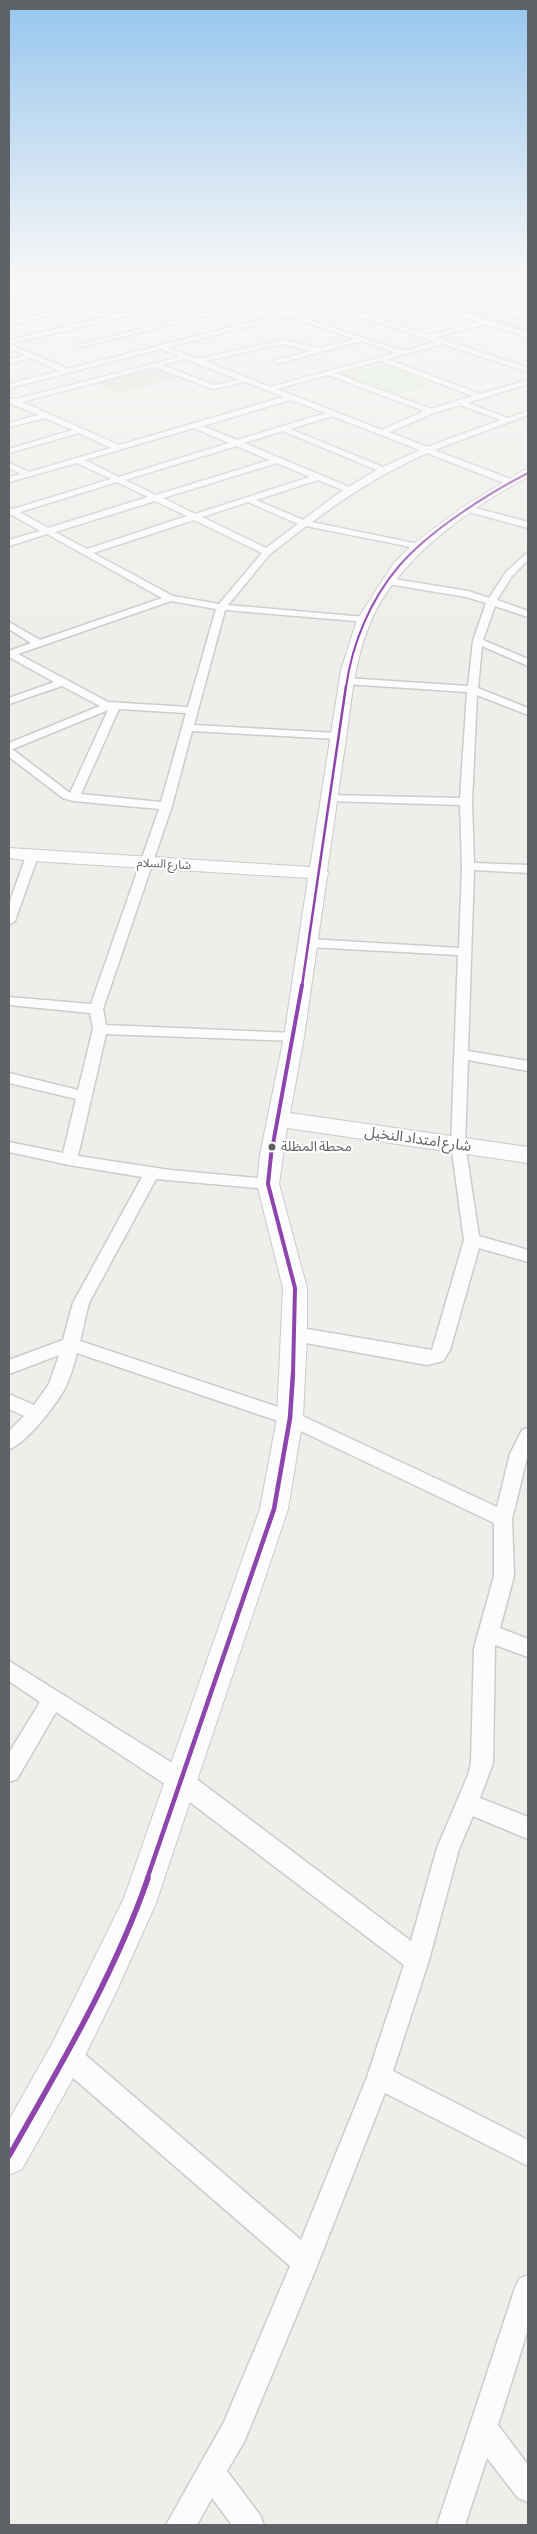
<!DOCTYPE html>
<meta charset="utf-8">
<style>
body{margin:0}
#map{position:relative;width:537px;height:2534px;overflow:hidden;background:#efeeea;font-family:"Asap Condensed",sans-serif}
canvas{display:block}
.frame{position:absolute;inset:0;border:10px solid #5f6368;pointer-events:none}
</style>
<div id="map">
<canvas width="537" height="2534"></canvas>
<div class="frame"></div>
</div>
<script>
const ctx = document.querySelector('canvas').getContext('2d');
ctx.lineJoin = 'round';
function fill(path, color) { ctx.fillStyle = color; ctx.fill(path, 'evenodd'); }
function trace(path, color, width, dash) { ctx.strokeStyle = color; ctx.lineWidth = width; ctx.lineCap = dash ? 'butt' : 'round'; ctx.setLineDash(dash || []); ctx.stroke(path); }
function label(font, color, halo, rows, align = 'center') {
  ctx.font = font + ' "Asap Condensed","Noto Sans Arabic",sans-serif'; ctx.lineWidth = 4; ctx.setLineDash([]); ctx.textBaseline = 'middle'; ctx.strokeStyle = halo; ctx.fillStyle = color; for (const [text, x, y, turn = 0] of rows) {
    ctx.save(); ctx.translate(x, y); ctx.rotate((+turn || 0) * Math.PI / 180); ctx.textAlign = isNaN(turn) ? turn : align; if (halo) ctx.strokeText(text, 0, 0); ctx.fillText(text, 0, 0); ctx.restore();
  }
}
fill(new Path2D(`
 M 153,368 L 177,378 L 120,393 L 97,383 Z`), '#e2e0da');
fill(new Path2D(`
 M 381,364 L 435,384 L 395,395 L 341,374 Z`), '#d8ebd6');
const street = new Path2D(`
 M 44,279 C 56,278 67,287 78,286 C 93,284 106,278 121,279 L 9,305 L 9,301 L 69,288 Z
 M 182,279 L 195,280 L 222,289 L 254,282 L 249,279 L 257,279 L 329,302 L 378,290 L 346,279 L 354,279 L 385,288 L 401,284 L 403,287 L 392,290 L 528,333 L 528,337 L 486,324 L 436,337 L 528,368 L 528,372 L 442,344 L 387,359 L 480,394 L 528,380 L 528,384 L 467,403 L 508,418 L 528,411 L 528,415 L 434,450 L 513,480 L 513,484 L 507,484 L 427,453 C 383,473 351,493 312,522 L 418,544 L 422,547 L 421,549 L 306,526 L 270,554 L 228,605 L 364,617 L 369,620 L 367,622 L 225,610 L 194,725 L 337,733 L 342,736 L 337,739 L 192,731 L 172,806 L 103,1009 L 106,1025 L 294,1033 L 301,1037 L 294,1041 L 106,1034 L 78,1156 L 170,1170 L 268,1179 L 273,1180 L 276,1184 L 273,1188 L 268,1189 L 156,1179 L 89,1303 L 80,1341 L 296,1413 L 497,1507 L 510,1454 L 522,1430 L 528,1428 L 528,1454 L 512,1519 L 514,1576 L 500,1628 L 528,1639 L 528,1657 L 495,1645 L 493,1763 L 480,1798 L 528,1817 L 528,1839 L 473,1816 L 459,1849 L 429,1960 L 393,2071 L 528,2140 L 528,2166 L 385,2093 L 315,2271 L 244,2442 L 227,2471 L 260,2515 L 264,2525 L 232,2525 L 212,2498 L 197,2525 L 166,2525 L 224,2422 L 290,2266 L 57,2064 L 54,2055 L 57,2046 L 66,2043 L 75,2046 L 301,2240 L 367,2077 L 404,1965 L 174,1790 L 56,1712 L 17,1779 L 9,1782 L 9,1753 L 40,1702 L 9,1681 L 9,1661 L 190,1774 L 411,1941 L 437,1848 L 468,1775 L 471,1763 L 474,1648 L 494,1576 L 494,1523 L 284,1423 L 77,1353 C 74,1365 70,1379 64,1390 C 55,1406 26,1444 9,1449 L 9,1431 L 24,1416 L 9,1409 L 9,1394 L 34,1405 L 49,1384 L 59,1355 L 9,1374 L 9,1360 L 63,1340 L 73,1303 L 142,1177 L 69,1165 L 9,1152 L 9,1142 L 63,1153 L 76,1099 L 9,1083 L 9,1073 L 78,1090 L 93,1029 L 90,1013 L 9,1005 L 9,997 L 91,1004 L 159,809 L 73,801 L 63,798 L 9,757 L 9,743 L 100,706 L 62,686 L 9,704 L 9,698 L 54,682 L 9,657 L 9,651 L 31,643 L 9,629 L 9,622 L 40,640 L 162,598 L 47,534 L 9,546 L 9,540 L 40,531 L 12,515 L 9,515 L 9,508 L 13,509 L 111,479 L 77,463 L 9,482 L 9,477 L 21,474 L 9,468 L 9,463 L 29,472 L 111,448 L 79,433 L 9,453 L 9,449 L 73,430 L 45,418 L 9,427 L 9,423 L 39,415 L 11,404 L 9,398 L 16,399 L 180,357 L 161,349 L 9,388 L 9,384 L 60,371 L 31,358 L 9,364 L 9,360 L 25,355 L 9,348 L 9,340 L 215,291 L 191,283 L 9,325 L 9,321 L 185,281 ZM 261,284 L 322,304 L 290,312 L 228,292 ZM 384,292 L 479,322 L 429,335 L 336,305 ZM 221,293 L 246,302 L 77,345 L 80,347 L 253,304 L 283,314 L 68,369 L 9,344 ZM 329,306 L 435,342 L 403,351 L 296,315 ZM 289,316 L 355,339 L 319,348 L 282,340 L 198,359 L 168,347 ZM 362,341 L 395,353 L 270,387 L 205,361 L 282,344 L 311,351 L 274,361 L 276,364 ZM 186,359 L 239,380 L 214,385 L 162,365 ZM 380,361 L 473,396 L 431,409 L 335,373 ZM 154,367 L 213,389 L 246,382 L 284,397 L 119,445 L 22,402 ZM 328,375 L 424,411 L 382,430 L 277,389 ZM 291,400 L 326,413 L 237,440 L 202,426 ZM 460,405 L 501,420 L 427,447 L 389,432 L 434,413 ZM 332,416 L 420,450 L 383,467 L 290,429 ZM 194,428 L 229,443 L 119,477 L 85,460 ZM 283,431 L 377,470 L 349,487 L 244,443 ZM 236,446 L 270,460 L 156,495 L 125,480 ZM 277,463 L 310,477 L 195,514 L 163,498 ZM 318,480 L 343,490 L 303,520 L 256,500 ZM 117,482 L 148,497 L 48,528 L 20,512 ZM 155,501 L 187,516 L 87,549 L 55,532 ZM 248,502 L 298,524 L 266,548 L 202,517 ZM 194,520 L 262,553 L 219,604 L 173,596 L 93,553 ZM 171,601 L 216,609 L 188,707 L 108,702 L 18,654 ZM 119,709 L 186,713 L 161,802 L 81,794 ZM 108,710 L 70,793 L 12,749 L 13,749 Z
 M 418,279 L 428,279 L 407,285 L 404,283 Z
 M 498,279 L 507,279 L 528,285 L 528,289 Z
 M 528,315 L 528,319 L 522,321 L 519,319 Z
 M 468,506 L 528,522 L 528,528 L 465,511 L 464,509 Z
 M 528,552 L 528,560 L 512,576 L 497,600 L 528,611 L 528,617 L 495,606 L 483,640 L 528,659 L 528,666 L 482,646 L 478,688 L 528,708 L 528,715 L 477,695 L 472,802 L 474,863 L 528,865 L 528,873 L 474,870 L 468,1051 L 528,1061 L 528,1071 L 468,1060 L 465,1144 L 479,1236 L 528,1250 L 528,1262 L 479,1248 L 450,1350 L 443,1361 L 427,1365 L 295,1341 L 289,1339 L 287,1334 L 289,1329 L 295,1327 L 432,1350 L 464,1240 L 451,1144 L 458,955 L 309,947 L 303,943 L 309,939 L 459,948 L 462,866 L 460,805 L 329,801 L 323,798 L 329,795 L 460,798 L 467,692 L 346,684 L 341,681 L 346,678 L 468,686 L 473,641 L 486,603 L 466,597 L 388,584 L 383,581 L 388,578 L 468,591 L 489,598 L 506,572 Z
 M 32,852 L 38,856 L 15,921 L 9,925 L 9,904 L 26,856 Z
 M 528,2275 L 528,2329 L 498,2425 L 528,2465 L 528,2502 L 518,2498 L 487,2458 L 465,2525 L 437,2525 L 515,2288 L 519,2279 Z`);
const secondary = new Path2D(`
 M 524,470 L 528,470 L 528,477 C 470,507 397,560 371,621 C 356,655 352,694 347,732 C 340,778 334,824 327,871 L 329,873 L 327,876 L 304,1037 L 290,1113 L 528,1147 L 528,1163 L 287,1128 L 279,1184 L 307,1288 L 307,1334 L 303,1418 L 288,1509 L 156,1903 L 118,1988 L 79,2068 L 22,2169 L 9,2175 L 9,2120 L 53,2042 L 124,1898 L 260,1509 L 277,1418 L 283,1288 L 257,1184 L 260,1155 L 284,1037 L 308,878 L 32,861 L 9,858 L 9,848 L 310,867 L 341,670 L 357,620 L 393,564 L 413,544 L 464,506 Z`);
const primary = new Path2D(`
 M 373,279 L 387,279 L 528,323 L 528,329 Z`);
trace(street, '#cbcccc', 3);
trace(secondary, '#cacacb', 2);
trace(primary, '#d7ceb8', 3);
fill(street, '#fdfcfc');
fill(secondary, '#fdfcfc');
fill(primary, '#f4f2e9');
trace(new Path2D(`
 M 346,687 C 352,644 370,600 399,566 C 429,531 487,494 528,473`), '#8e44ad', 2);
trace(new Path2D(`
 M 302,986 L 346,686`), '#8e44ad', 2.5);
trace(new Path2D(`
 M 293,1374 L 295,1288 L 268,1184 L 271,1155 L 302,985`), '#8e44ad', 4);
trace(new Path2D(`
 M 147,1879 L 274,1509 L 290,1418 L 293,1373`), '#8e44ad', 4.5);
trace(new Path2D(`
 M 9,2156 C 60,2066 114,1976 148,1878`), '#8e44ad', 5.5);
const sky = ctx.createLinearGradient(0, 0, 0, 634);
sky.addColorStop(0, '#97c6ef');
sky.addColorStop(0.44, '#f8f7f6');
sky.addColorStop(1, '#f8f7f600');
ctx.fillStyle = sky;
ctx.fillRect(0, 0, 537, 634);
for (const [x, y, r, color] of [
 [272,1147,4.5,"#5f6368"]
]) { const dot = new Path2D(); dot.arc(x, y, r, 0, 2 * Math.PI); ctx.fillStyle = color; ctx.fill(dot); trace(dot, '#fff', 2); }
label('12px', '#5f6368', '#fff', [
 ["شارع السلام",164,864,3]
]);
label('14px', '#5f6368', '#fff', [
 ["محطة المظلة",281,1147]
], 'left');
label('15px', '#5f6368', '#fff', [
 ["شارع امتداد النخيل",418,1139,8]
]);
</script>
